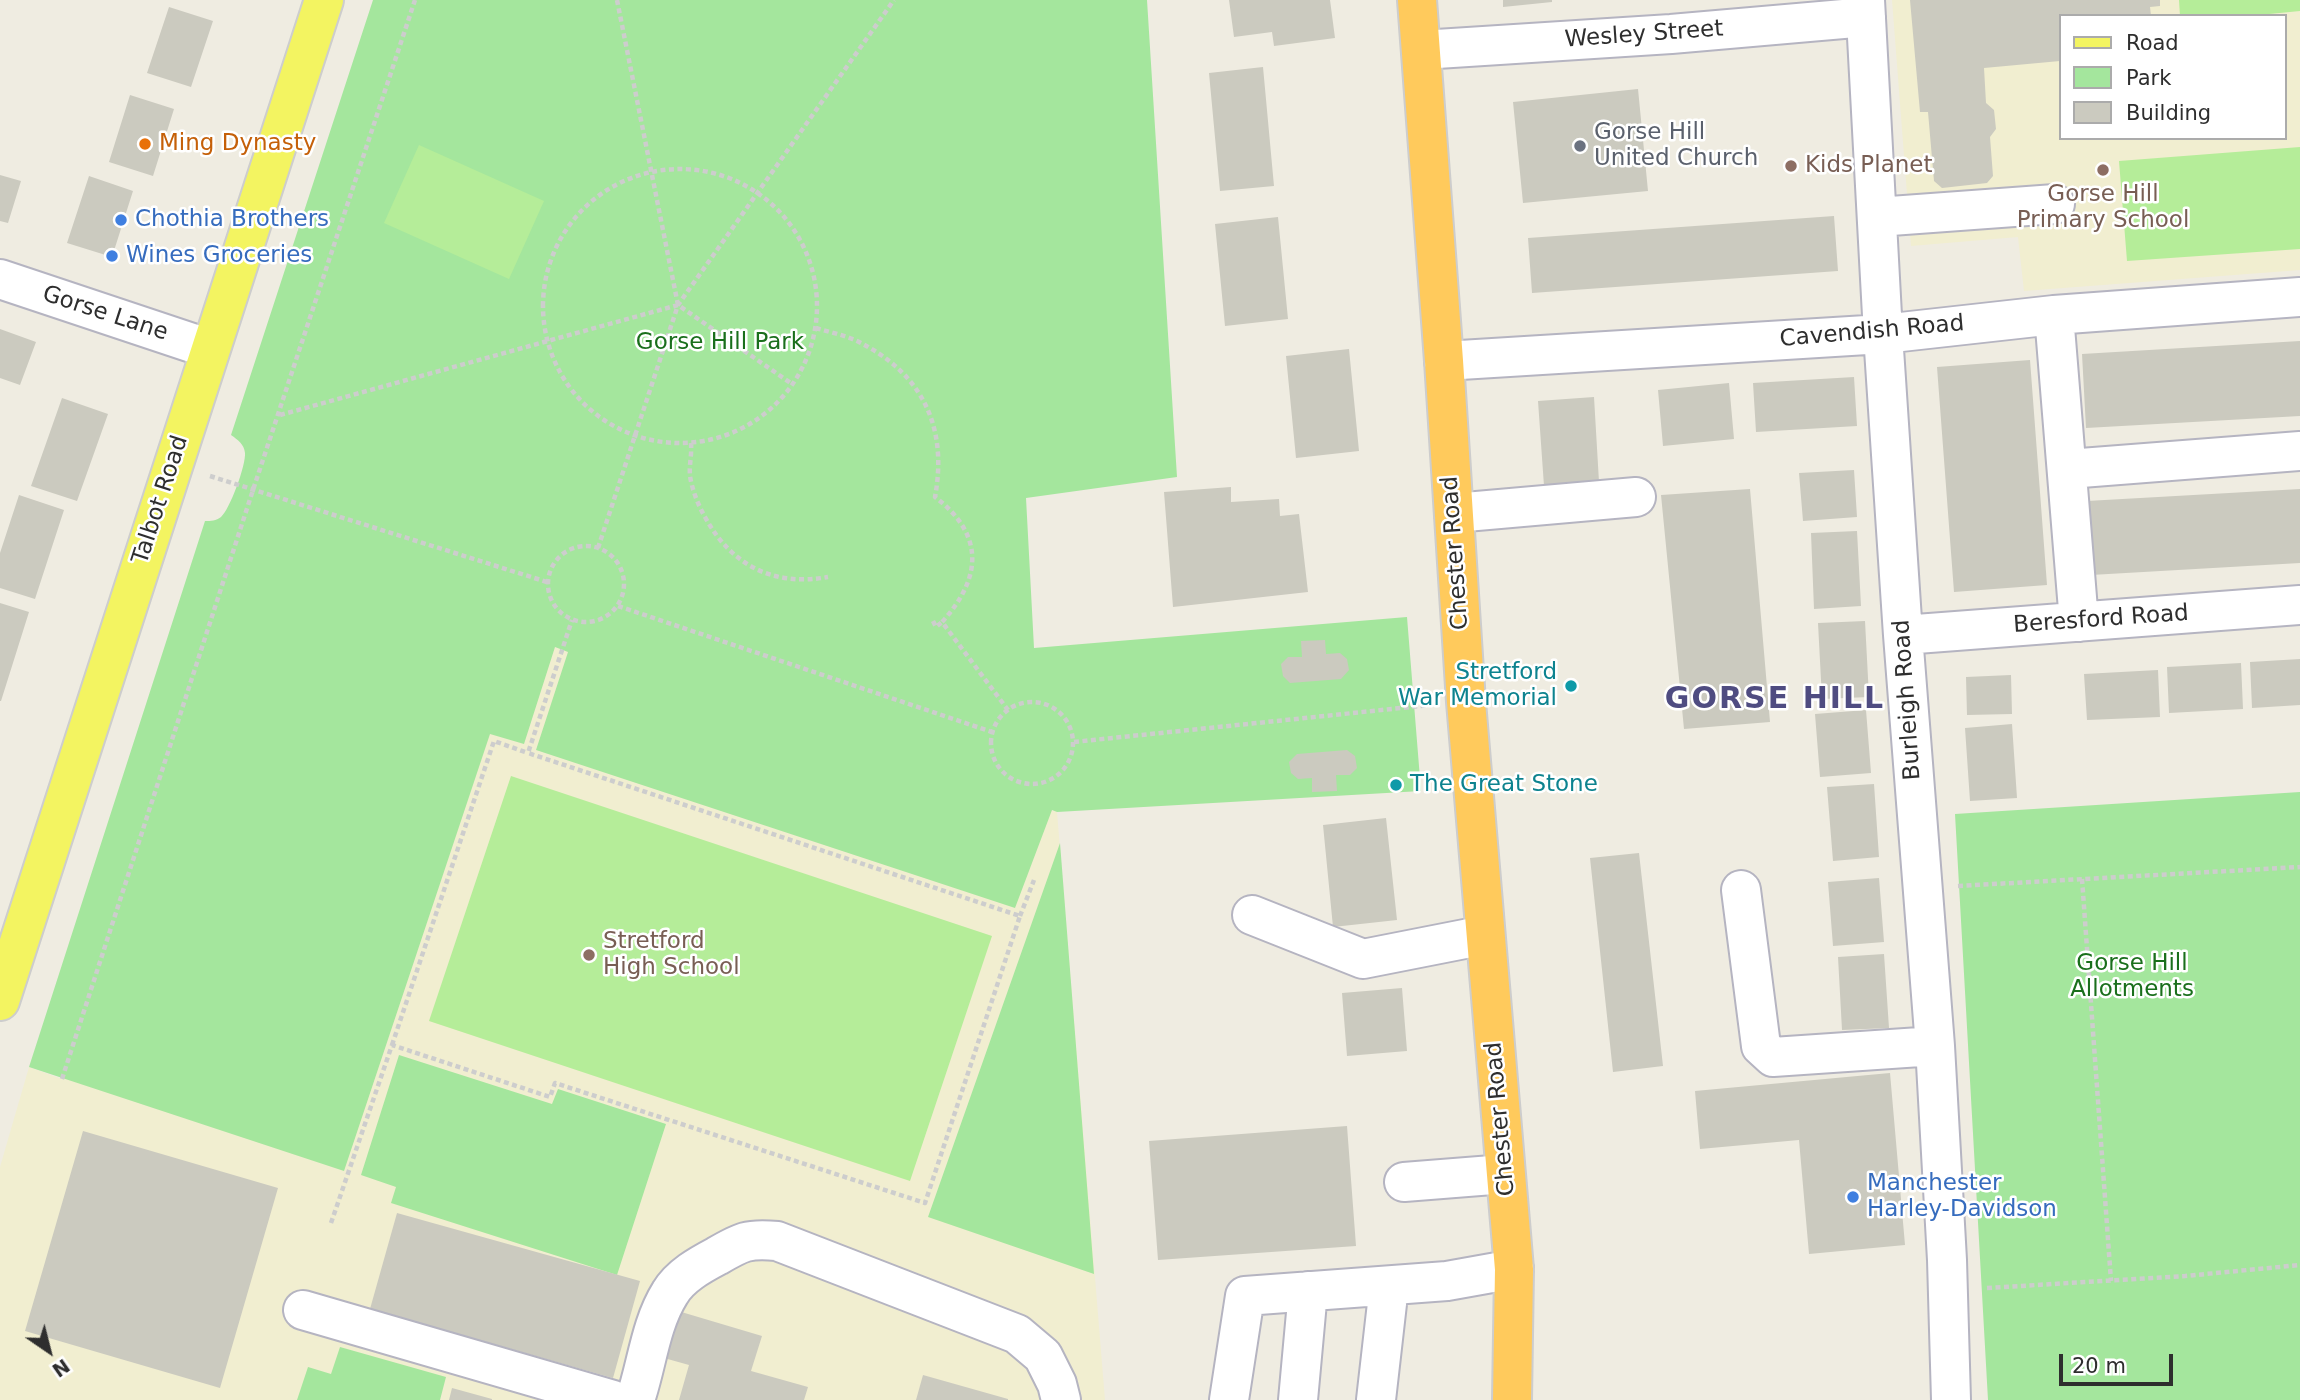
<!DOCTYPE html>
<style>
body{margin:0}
#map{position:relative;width:2300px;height:1400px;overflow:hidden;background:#efece1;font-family:"DejaVu Sans",sans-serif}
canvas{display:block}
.legend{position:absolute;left:2059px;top:14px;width:228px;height:126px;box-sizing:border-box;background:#fff;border:2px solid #ababab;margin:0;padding:9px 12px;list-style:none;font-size:21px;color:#2e2e2e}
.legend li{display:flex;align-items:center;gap:14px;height:35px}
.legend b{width:35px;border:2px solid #ababab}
.north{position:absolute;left:14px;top:1316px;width:70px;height:70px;-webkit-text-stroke:5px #fff;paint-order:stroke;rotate:145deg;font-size:19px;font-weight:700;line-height:28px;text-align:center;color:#2e2e2e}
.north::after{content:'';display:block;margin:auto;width:24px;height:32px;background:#2e2e2e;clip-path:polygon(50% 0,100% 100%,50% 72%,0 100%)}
.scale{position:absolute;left:2059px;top:1354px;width:114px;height:32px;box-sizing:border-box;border:4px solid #2e2e2e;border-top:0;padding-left:9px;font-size:21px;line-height:24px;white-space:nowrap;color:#2e2e2e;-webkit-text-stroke:5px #fff;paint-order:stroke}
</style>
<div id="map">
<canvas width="2300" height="1400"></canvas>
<ul class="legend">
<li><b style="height:9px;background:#f3f461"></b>Road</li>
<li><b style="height:19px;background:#a4e69d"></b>Park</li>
<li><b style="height:19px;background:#cbcabf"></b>Building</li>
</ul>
<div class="north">N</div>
<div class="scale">20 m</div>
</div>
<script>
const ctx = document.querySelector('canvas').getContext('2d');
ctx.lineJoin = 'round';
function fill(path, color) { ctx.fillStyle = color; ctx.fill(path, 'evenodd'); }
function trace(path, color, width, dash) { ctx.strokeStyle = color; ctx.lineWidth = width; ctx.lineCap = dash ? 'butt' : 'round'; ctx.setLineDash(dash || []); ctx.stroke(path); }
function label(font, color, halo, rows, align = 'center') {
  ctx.font = font + ' "DejaVu Sans",sans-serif'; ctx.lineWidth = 5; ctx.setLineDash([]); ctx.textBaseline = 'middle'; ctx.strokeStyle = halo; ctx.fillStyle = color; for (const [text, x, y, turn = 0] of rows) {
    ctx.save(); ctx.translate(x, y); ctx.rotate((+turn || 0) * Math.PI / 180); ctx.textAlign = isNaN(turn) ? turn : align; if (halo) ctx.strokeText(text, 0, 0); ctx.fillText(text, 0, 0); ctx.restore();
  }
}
fill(new Path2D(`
 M 1892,0 L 2300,0 L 2300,270 L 2024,291 L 2018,237 L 1911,246 ZM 2060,16 L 2284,16 L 2284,138 L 2060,138 Z
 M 555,647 L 1057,812 L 1105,1400 L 0,1400 L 0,1167 L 29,1067 L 62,1079 Z`), '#f1eed0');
fill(new Path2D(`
 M 373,0 L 1147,0 L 1177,477 L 1026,498 L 1034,648 L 1407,617 L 1421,791 L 1057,812 L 1052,810 L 1015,908 L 536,750 L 568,652 L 555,647 L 524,744 L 490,734 L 344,1171 L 29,1067 L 205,521 C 211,521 216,521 221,517 C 230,509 246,465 245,453 C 244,444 238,440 231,435 Z
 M 2300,792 L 2300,1400 L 1988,1400 L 1955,814 Z
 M 1060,843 L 1094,1274 L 928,1217 Z
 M 399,1055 L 552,1104 L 558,1089 L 666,1124 L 617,1275 L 391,1203 L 396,1187 L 361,1175 Z
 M 340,1347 L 446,1377 L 440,1400 L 297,1400 L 308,1367 L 331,1374 Z`), '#a4e69d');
fill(new Path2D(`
 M 2179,0 L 2300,0 L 2300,11 L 2249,16 L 2180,16 Z
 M 419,145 L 544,201 L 509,279 L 384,223 Z
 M 2300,147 L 2300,249 L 2127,261 L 2119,161 Z
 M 511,776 L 992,936 L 910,1181 L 429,1021 Z`), '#b5ed99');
fill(new Path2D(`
 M 1229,0 L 1330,0 L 1335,38 L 1274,46 L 1272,32 L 1234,37 Z
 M 1503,0 L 1552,0 L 1552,2 L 1503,7 Z
 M 1910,0 L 2160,0 L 2160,6 L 2150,7 L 2151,16 L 2060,16 L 2060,61 L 1984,68 L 1986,103 L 1994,110 L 1996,129 L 1990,137 L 1993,176 L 1987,183 L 1942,188 L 1934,181 L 1928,112 L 1920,112 Z
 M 169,7 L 213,21 L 191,87 L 147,73 Z
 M 1263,67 L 1274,186 L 1220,191 L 1209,73 Z
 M 1638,89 L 1648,191 L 1523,203 L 1513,102 Z
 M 130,95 L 174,109 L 153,176 L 109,162 Z
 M 0,175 L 21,181 L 8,223 L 0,221 Z
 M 89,176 L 133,191 L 112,257 L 67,243 Z
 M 1834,216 L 1838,271 L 1532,293 L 1528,238 Z
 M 1278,217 L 1288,319 L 1225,326 L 1215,224 Z
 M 0,329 L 36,342 L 20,385 L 0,378 Z
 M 2300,341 L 2300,416 L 2086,428 L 2082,354 Z
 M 1349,349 L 1359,451 L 1296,458 L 1286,356 Z
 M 2030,360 L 2047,585 L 1954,592 L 1937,367 Z
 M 1854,377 L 1857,426 L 1756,432 L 1753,383 Z
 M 1729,383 L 1734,439 L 1663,446 L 1658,390 Z
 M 1594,397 L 1599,482 L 1544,486 L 1538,401 Z
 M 62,398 L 108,414 L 77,501 L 31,486 Z
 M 1854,470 L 1857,517 L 1803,521 L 1799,473 Z
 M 1231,487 L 1231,502 L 1279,499 L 1280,516 L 1299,514 L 1308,592 L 1173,607 L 1164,492 Z
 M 1750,489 L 1770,722 L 1684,729 L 1661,495 Z
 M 2300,489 L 2300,563 L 2091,575 L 2087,501 Z
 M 19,495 L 64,510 L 35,599 L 0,588 L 0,553 Z
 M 1857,531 L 1861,606 L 1814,609 L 1811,533 Z
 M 0,603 L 29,612 L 1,701 L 0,701 Z
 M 1865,621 L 1869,697 L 1822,699 L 1818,623 Z
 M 1325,640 L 1326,654 L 1340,653 L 1347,659 L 1349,670 L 1341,679 L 1290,683 L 1283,676 L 1281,664 L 1288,657 L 1302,657 L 1301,641 Z
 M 2300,659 L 2300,705 L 2252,708 L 2250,662 Z
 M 2241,663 L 2243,709 L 2169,713 L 2167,667 Z
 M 2158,670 L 2160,717 L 2087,720 L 2084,674 Z
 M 2011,675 L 2012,714 L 1967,715 L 1966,677 Z
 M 1866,710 L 1871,773 L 1820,777 L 1815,714 Z
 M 2012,724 L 2017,798 L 1970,801 L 1965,728 Z
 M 1347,750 L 1355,756 L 1357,768 L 1350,775 L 1336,775 L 1337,791 L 1312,792 L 1312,778 L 1298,779 L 1291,773 L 1289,762 L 1297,754 Z
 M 1874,784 L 1879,857 L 1833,861 L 1827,787 Z
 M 1386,818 L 1397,920 L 1333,927 L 1323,825 Z
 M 1639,853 L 1663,1066 L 1613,1072 L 1590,858 Z
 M 1879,878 L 1884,942 L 1833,946 L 1828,882 Z
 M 1884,954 L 1889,1028 L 1842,1030 L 1838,957 Z
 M 1402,988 L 1407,1051 L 1347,1056 L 1342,993 Z
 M 1890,1073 L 1905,1245 L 1809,1254 L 1799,1140 L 1700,1149 L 1695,1091 Z
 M 1347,1126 L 1356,1246 L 1158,1260 L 1149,1141 Z
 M 83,1131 L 278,1188 L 220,1388 L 25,1331 Z
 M 397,1213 L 640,1281 L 613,1378 L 370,1309 Z
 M 678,1311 L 762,1336 L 751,1371 L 808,1387 L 804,1400 L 679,1400 L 689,1365 L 664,1358 Z
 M 923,1375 L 1008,1399 L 1008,1400 L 916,1400 Z
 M 452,1388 L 492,1399 L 492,1400 L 449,1400 Z`), '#cbcabf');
const minor = new Path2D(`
 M 1865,0 L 1883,334 L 1903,635 L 1935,1046 L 1947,1260 L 1951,1400
 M 1421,50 L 1671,34 L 1866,17
 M 1877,217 L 2055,204
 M 0,279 L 210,349
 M 2054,315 L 2079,622
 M 1444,361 L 1883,334 L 2054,315 L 2300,297
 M 2068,469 L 2300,451
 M 1454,513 L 1636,497
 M 1903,635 L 2300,605
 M 1741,890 L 1761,1046 L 1773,1057 L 1935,1046
 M 1252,915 L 1363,959 L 1485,935
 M 1404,1182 L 1505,1174
 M 303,1310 L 613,1400
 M 635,1400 C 647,1365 650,1325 670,1293 C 680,1276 700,1265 717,1256 C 741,1242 748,1238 777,1241 L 1017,1334 L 1043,1356 L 1057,1384 L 1061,1400
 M 1229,1400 L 1245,1296 L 1447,1281 L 1514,1269
 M 1298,1400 L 1308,1291
 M 1376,1400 L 1389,1286`);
const major = new Path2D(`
 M 0,1001 L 324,0`);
const highway = new Path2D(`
 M 1417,0 L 1444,361 L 1466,702 L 1514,1269 L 1512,1400`);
trace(minor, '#b5b4c1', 42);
trace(major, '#cdcdcd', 42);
trace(highway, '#cdcdcd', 42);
trace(new Path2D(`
 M 617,0 L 678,305 L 792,384
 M543 306a137 137 0 1 1 274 0a137 137 0 1 1-274 0Z
 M 816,328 C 829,332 844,335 857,341 C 922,373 948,426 935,497 C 985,535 982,578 942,622 L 1008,710
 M 280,415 L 678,305
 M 691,443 C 692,454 689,465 690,476 C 692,489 698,505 705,517 C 731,565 773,587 828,577
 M 210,476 L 547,582
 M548 584a38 38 0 1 1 76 0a38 38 0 1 1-76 0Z
 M 598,548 L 678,305 L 894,0
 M 618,606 L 992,732
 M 933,621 L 936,627 L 942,622
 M991 743a41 41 0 1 1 82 0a41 41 0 1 1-82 0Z
 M 1074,742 L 1430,705
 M 2082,879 L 2111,1281
 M 1958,886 L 2300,867
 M 1020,916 L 1034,880
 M 392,1045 L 494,741 L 528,753
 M 62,1079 L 253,490 L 415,0
 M 331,1223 L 392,1045 L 550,1097 L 555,1083 L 925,1203 L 1020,916 L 528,753 L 572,620
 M 1987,1288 L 2185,1276 L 2300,1265`), '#cdcdcd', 4.5, [5, 3.5]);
trace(minor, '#fff', 38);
trace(major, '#f3f461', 38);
trace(highway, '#ffca5c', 38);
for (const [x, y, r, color] of [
 [145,144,7,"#e8710a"],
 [1580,146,7,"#6b7280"],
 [1791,166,7,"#8d6e63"],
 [2103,170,7,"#8d6e63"],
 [121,220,7,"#3f7fe0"],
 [112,256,7,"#3f7fe0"],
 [1571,686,7,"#0f9aa8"],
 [1396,785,7,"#0f9aa8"],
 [589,955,7,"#8d6e63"],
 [1853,1197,7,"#3f7fe0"]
]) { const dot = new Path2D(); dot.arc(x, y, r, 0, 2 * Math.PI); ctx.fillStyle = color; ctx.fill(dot); trace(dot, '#fff', 2.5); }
label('23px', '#2e2e2e', '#fff', [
 ["Wesley Street",1644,35,-4],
 ["Gorse Lane",105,314,18],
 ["Cavendish Road",1872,332,-5],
 ["Talbot Road",161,500,-72],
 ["Chester Road",1456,553,-94],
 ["Beresford Road",2101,620,-4],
 ["Burleigh Road",1908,700,-94],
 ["Chester Road",1501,1119,-95]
]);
label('23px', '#5b616d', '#fff', [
 ["Gorse Hill",1594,133],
 ["United Church",1594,159]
], 'left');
label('23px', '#c56008', '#fff', [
 ["Ming Dynasty",159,144]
], 'left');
label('23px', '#785e54', '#fff', [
 ["Kids Planet",1805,166],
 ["Gorse Hill",2103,195,"center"],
 ["Primary School",2103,221,"center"],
 ["Stretford",603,942],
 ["High School",603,968]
], 'left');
label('23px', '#366cbe', '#fff', [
 ["Chothia Brothers",135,220],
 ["Wines Groceries",126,256],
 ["Manchester",1867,1184],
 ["Harley-Davidson",1867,1210]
], 'left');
label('23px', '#1a6f1c', '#fff', [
 ["Gorse Hill Park",720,343],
 ["Gorse Hill",2132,964],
 ["Allotments",2132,990]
]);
label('23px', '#0d838f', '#fff', [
 ["Stretford",1557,673],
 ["War Memorial",1557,699],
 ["The Great Stone",1410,785,"left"]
], 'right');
ctx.letterSpacing = '2px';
label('bold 30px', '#4f4c81', '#fff', [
 ["GORSE HILL",1775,700]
]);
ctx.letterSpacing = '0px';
</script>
